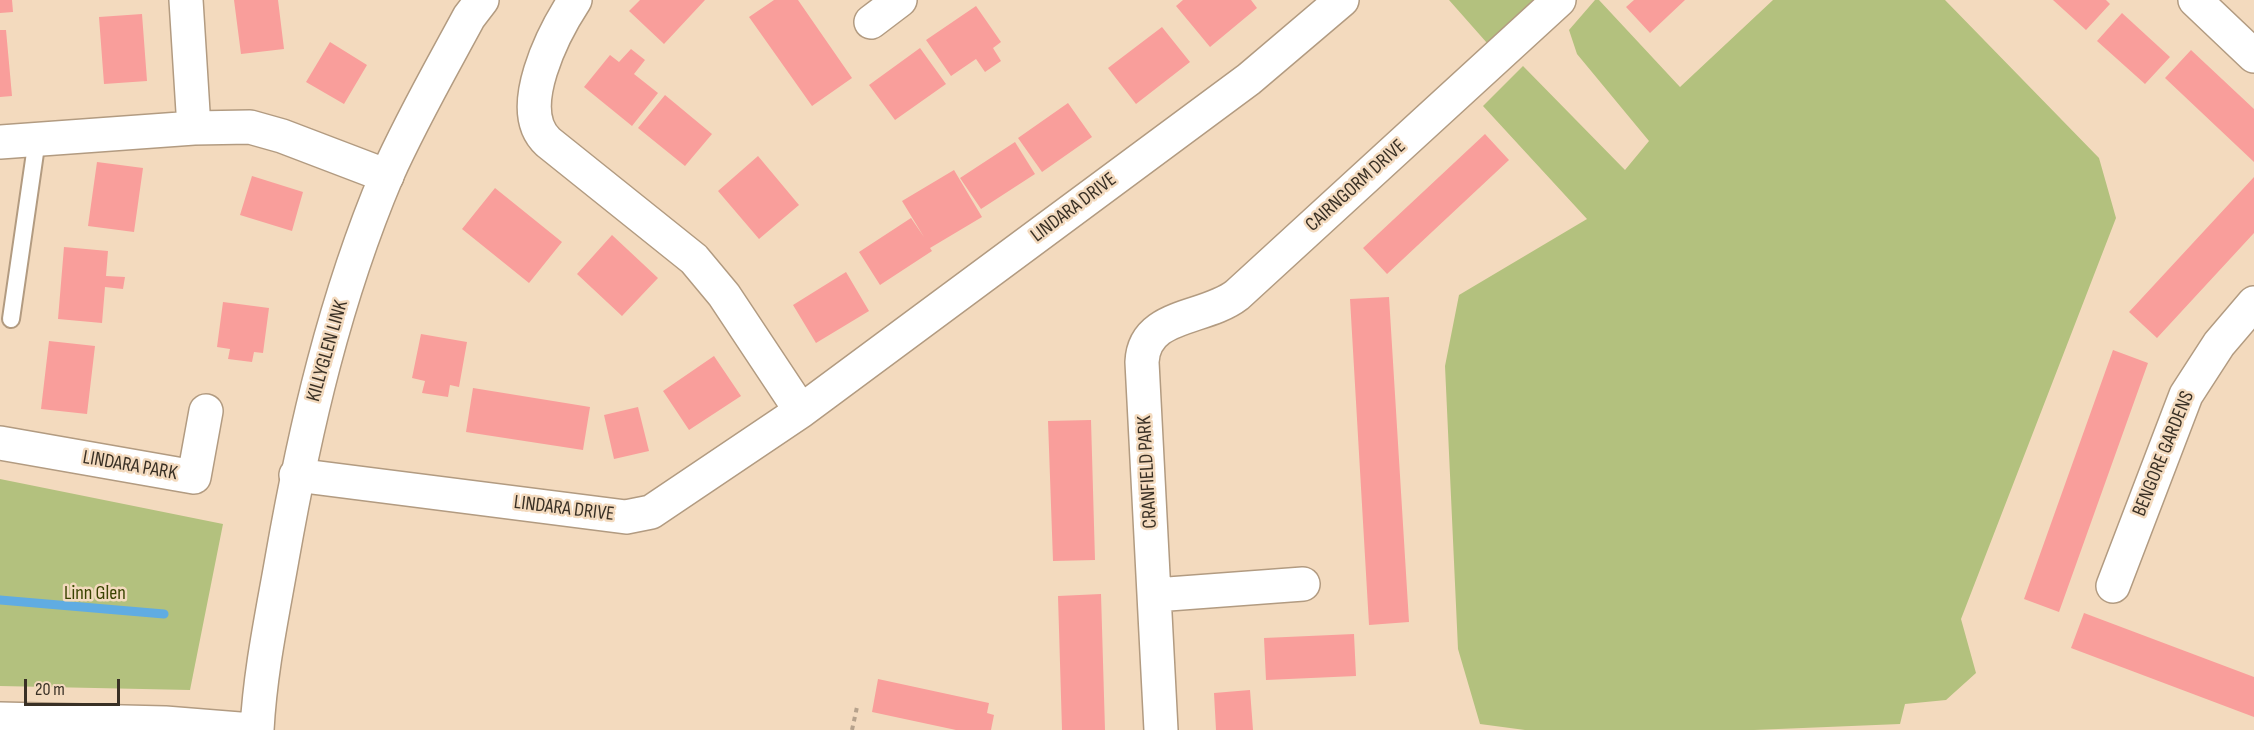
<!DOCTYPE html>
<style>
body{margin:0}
#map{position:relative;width:2254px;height:730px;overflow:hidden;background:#f3dabe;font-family:"Sofia Sans Condensed",sans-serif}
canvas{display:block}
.scale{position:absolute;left:24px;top:679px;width:96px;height:27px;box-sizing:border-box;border:3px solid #393025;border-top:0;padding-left:8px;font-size:18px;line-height:21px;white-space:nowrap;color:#393025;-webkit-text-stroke:4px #f3dabe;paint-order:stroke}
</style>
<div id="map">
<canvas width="2254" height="730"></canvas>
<div class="scale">20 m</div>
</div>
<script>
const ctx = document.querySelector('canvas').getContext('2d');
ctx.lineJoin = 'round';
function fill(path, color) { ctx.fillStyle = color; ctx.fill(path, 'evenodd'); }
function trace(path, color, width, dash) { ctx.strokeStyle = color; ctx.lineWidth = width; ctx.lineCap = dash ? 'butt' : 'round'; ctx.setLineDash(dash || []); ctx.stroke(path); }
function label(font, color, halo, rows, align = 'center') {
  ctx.font = font + ' "Sofia Sans Condensed",sans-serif'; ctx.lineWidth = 5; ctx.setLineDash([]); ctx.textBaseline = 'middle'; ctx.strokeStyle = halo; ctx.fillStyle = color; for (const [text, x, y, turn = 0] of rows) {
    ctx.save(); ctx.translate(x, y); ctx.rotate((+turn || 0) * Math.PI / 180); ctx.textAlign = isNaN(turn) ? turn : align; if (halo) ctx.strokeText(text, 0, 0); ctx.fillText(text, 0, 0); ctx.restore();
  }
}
fill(new Path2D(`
 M 1449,0 L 1537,0 L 1487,43 Z
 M 1595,0 L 1599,0 L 1680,87 L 1773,0 L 1945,0 L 2099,158 L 2116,218 L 1961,619 L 1976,673 L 1946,700 L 1905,704 L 1900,724 L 1754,730 L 1525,730 L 1480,724 L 1458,649 L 1445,366 L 1459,295 L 1587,219 L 1483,106 L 1523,66 L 1625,170 L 1649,141 L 1577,54 L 1569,30 Z
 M 0,479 L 223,524 L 190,690 L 0,686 Z`), '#b3c17e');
trace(new Path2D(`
 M 0,600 L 164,614`), '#60ace2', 9);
fill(new Path2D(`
 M 0,0 L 12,0 L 13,12 L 0,13 Z
 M 234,0 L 278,0 L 284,49 L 241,54 Z
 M 640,0 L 705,0 L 664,44 L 629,11 Z
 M 774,0 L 798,0 L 852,78 L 812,106 L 749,17 Z
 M 1183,0 L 1251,0 L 1257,8 L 1210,47 L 1176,6 Z
 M 1634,0 L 1685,0 L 1650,33 L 1626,7 Z
 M 2053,0 L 2106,0 L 2110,4 L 2086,30 Z
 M 976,6 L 1001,42 L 993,48 L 1001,61 L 985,72 L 976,59 L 951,76 L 926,40 Z
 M 2122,13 L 2170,57 L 2145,84 L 2097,41 Z
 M 142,14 L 147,81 L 104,84 L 99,17 Z
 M 1162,27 L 1190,62 L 1136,104 L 1108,68 Z
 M 0,30 L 6,30 L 12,96 L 0,97 Z
 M 330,42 L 367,65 L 344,104 L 306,82 Z
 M 920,48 L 946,84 L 895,120 L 869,85 Z
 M 631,49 L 645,60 L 634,74 L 658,93 L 632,126 L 584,87 L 610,55 L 619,62 Z
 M 2191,50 L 2254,109 L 2254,162 L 2165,78 Z
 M 665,95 L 712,134 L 685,166 L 638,128 Z
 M 1068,103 L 1092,137 L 1042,172 L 1018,138 Z
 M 1485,134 L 1509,160 L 1387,274 L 1363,248 Z
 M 1015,142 L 1035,174 L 981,209 L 960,178 Z
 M 758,156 L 799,205 L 759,239 L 718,191 Z
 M 97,162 L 143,168 L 134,232 L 88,226 Z
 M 954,170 L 982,217 L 930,248 L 932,251 L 880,285 L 859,252 L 911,218 L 924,237 L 902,201 Z
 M 252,176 L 303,192 L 292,231 L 240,215 Z
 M 2254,177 L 2254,233 L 2157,338 L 2129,312 Z
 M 495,188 L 562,242 L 529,283 L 462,229 Z
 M 612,235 L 658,278 L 622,316 L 577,274 Z
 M 64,247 L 108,251 L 106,276 L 125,277 L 123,289 L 105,287 L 102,323 L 58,319 Z
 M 846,272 L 869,311 L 816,343 L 793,305 Z
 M 1389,297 L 1409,622 L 1369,625 L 1350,299 Z
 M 223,302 L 269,308 L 263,353 L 254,352 L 252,362 L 228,359 L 230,349 L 217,347 Z
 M 421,334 L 467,342 L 459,387 L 450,385 L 448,397 L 422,393 L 425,381 L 412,378 Z
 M 49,341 L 95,346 L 87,414 L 41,409 Z
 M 2113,350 L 2148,363 L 2059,612 L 2024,599 Z
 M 714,356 L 741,396 L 689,430 L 663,391 Z
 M 473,388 L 590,407 L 583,450 L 466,432 Z
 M 638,407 L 649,451 L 614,459 L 604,415 Z
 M 1091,420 L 1095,560 L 1053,561 L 1048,421 Z
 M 1101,594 L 1105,730 L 1062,730 L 1058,596 Z
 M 2084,613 L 2254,677 L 2254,717 L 2071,648 Z
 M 1354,634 L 1356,676 L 1266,680 L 1264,638 Z
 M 878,679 L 989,703 L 987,713 L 994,715 L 991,730 L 956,730 L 872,712 Z
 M 1250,690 L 1253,730 L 1216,730 L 1214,693 Z`), '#f99e9b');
const lane = new Path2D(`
 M 11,319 L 37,139`);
const street = new Path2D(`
 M 186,0 L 194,128
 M 575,0 C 554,32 513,110 548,142 L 694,259 L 724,295 L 801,411
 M 2195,0 L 2254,56
 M 871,22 L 900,0
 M 0,142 L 194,128 L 250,127 L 282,136 L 387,176
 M 0,443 L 194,477 L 206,411
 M 296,475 L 626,517 L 651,512 L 801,411 L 1249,79 L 1342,0
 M 2113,586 L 2186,395 L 2219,344 L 2254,303
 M 1155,595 L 1303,584
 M 1161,730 L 1142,362 C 1144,313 1205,320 1237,295 L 1559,0`);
const secondary = new Path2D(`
 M 0,719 L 165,723 L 252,730
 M 257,730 C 260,672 272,616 282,559 C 305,428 335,298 387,175 C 411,121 441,69 469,17 L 482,0`);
trace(lane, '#b29b81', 20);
trace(street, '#b29b81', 36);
trace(secondary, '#b29b81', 36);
trace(new Path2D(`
 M 852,730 L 857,707`), '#b6a28c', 4, [4.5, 4.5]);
trace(lane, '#fff', 16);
trace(street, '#fff', 33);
trace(secondary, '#fff', 33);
label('20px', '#393025', '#f3dabe', [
 ["CAIRNGORM DRIVE",1356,186,-42],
 ["LINDARA DRIVE",1074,208,-37],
 ["KILLYGLEN LINK",328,351,-74],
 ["BENGORE GARDENS",2164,454,-68],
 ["LINDARA PARK",130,466,10],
 ["CRANFIELD PARK",1148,472,-93],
 ["LINDARA DRIVE",564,509,7]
]);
label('20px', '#3a4301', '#f3dabe', [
 ["Linn Glen",95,594]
]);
</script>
